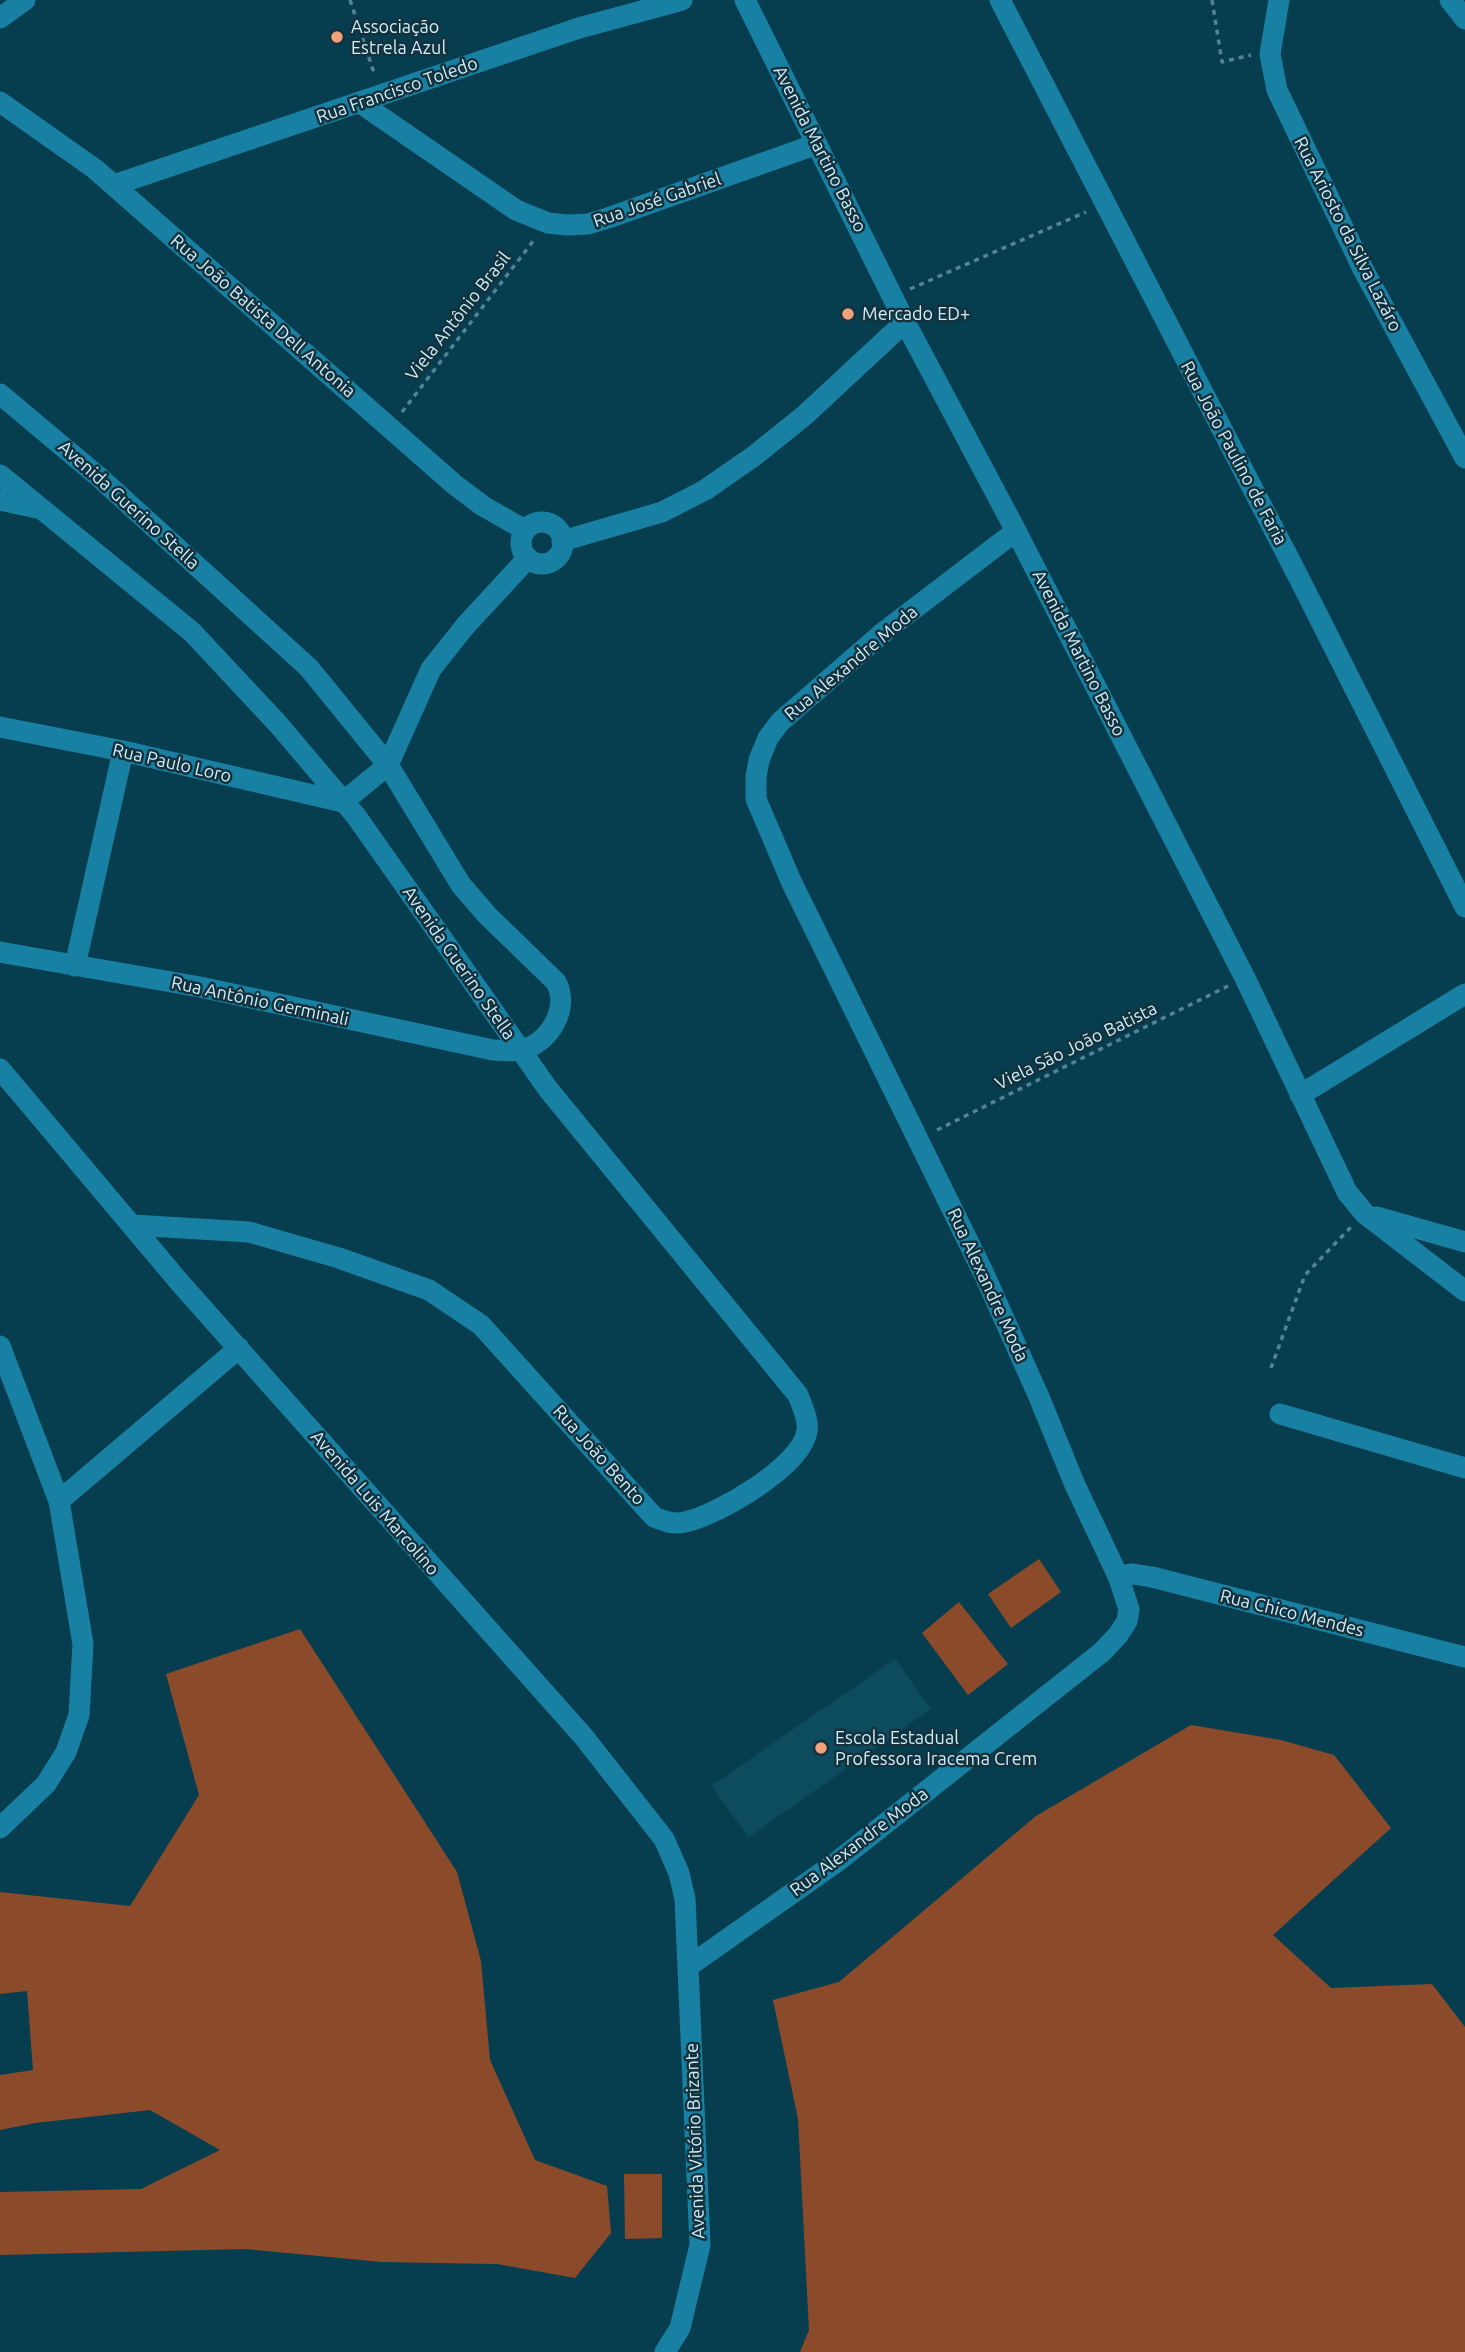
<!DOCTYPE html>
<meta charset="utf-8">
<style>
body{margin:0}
canvas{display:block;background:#063d4f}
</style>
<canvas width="1465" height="2352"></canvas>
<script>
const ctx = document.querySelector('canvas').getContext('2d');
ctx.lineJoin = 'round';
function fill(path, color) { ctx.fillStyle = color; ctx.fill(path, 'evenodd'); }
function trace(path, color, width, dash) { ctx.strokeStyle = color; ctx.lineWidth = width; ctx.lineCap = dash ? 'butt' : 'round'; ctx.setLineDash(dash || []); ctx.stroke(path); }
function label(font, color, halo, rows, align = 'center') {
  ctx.font = font + ' Ubuntu,sans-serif'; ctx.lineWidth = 5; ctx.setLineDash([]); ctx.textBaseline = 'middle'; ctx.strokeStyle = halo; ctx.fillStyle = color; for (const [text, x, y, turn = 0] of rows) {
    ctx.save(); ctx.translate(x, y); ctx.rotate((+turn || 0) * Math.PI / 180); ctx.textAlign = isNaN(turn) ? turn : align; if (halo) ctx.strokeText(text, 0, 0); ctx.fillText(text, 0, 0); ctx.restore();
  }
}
fill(new Path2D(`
 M 895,1659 L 931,1709 L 749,1837 L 711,1786 Z`), '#0d4b5f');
fill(new Path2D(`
 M 1039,1559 L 1061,1592 L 1011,1628 L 988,1594 Z
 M 959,1602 L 1008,1664 L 968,1695 L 922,1633 Z
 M 300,1629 L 457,1872 L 481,1961 L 490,2060 L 535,2160 L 607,2186 L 611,2233 L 575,2278 L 497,2264 L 382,2262 L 245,2249 L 0,2255 L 0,2192 L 141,2189 L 220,2150 L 150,2110 L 35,2123 L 0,2130 L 0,2075 L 33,2070 L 27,1991 L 0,1994 L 0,1892 L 130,1906 L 199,1795 L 166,1674 Z
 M 1191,1725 L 1281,1740 L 1334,1755 L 1391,1828 L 1273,1935 L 1331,1988 L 1432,1984 L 1465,2027 L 1465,2352 L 800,2352 L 809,2330 L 798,2119 L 773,2000 L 839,1982 L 1036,1816 Z
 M 624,2174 L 662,2174 L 662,2238 L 625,2239 Z`), '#8b4b2b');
trace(new Path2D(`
 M 350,0 L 375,76
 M 1212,0 L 1222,62 L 1251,55
 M 910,289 L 1086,212
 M 402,412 L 534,240
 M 937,1130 L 1228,986
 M 1271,1368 L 1305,1275 L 1351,1227`), '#548393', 3.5, [5, 5]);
trace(new Path2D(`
 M 745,0 L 905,322 L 1016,531 L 1245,978 L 1347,1192 L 1365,1214 L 1465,1291
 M 1000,0 L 1300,580 L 1465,907
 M 1279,0 L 1270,54 L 1277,90 L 1363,269 L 1465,458
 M 1450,0 L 1465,19
 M 0,18 L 25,0
 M 0,102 L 95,169 L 455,485 L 483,506 L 525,530
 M 359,102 L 516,210 L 548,223 L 568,225 L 588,224 L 608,218 L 817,144
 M 114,185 L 579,28 L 682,0
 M 0,394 L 99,477 L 309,668 L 388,765 L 461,885 L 487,915 L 556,982 C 570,1008 550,1043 521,1050 C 513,1052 502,1050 493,1050 L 200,987 L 0,952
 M 0,475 L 192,632 L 278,724 L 356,816 L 548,1089 L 798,1395 C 802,1406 809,1420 807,1431 C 802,1466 718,1515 685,1522 C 674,1525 664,1521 654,1517 L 481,1325 L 429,1290 L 339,1258 L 249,1232 L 133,1225
 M 0,500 L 37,508
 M521 543a21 21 0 1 1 42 0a21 21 0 1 1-42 0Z
 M 562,541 L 662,512 L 705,490 L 754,456 L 805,415 L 905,322
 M 0,727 L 123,751 L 343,802 L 388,765 L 431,669 L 466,625 L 528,558
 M 75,966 L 123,751
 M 0,1069 L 181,1284 L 583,1736 L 664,1839 L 679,1873 L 685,1899 L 700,2245 L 680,2328 L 665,2352
 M 1300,1095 L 1465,994
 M 1377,1217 L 1465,1242
 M 0,1346 L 59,1501 L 83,1644 L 79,1715 L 66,1752 L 46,1784 L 0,1828
 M 1280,1414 L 1465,1468
 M 59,1501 L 239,1348
 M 1118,1576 L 1133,1574 L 1152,1577 L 1465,1657
 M 689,1966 L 838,1861 L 1102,1652 L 1118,1635 L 1127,1621 L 1129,1609 L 1118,1576 L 1075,1485 L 1039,1397 L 984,1274 L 791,881 L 756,799 L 756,777 L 759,760 L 768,738 L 780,722 L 885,631 L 1016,531`), '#1880a2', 21);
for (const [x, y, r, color] of [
 [337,37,7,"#f1a17b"],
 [848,314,7,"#f1a17b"],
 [821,1748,7,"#f1a17b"]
]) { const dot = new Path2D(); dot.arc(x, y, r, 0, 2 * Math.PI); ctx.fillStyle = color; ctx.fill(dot); trace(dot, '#14313c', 2.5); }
label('18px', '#cceefd', '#14313c', [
 ["Associação",351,27],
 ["Estrela Azul",351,48],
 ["Mercado ED+",862,314],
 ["Escola Estadual",835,1738],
 ["Professora Iracema Crem",835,1759]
], 'left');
label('18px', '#cceefd', '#14313c', [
 ["Rua Francisco Toledo",397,90,-19],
 ["Avenida Martino Basso",820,149,63],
 ["Rua José Gabriel",657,200,-19],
 ["Rua Ariosto da Silva Lazáro",1348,234,63],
 ["Rua João Batista Dell Antonia",263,316,41],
 ["Viela Antônio Brasil",458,316,-52],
 ["Rua João Paulino de Faria",1234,453,62],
 ["Avenida Guerino Stella",129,505,42],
 ["Avenida Martino Basso",1079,653,63],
 ["Rua Alexandre Moda",851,663,-40],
 ["Rua Paulo Loro",172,763,13],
 ["Avenida Guerino Stella",459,963,55],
 ["Rua Antônio Germinali",260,1001,12],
 ["Viela São João Batista",1076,1046,-26],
 ["Rua Alexandre Moda",988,1285,65],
 ["Rua João Bento",599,1455,48],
 ["Avenida Luis Marcolino",375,1503,49],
 ["Rua Chico Mendes",1292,1613,14],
 ["Rua Alexandre Moda",859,1842,-37],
 ["Avenida Vitório Brizante",695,2141,-92]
]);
</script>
